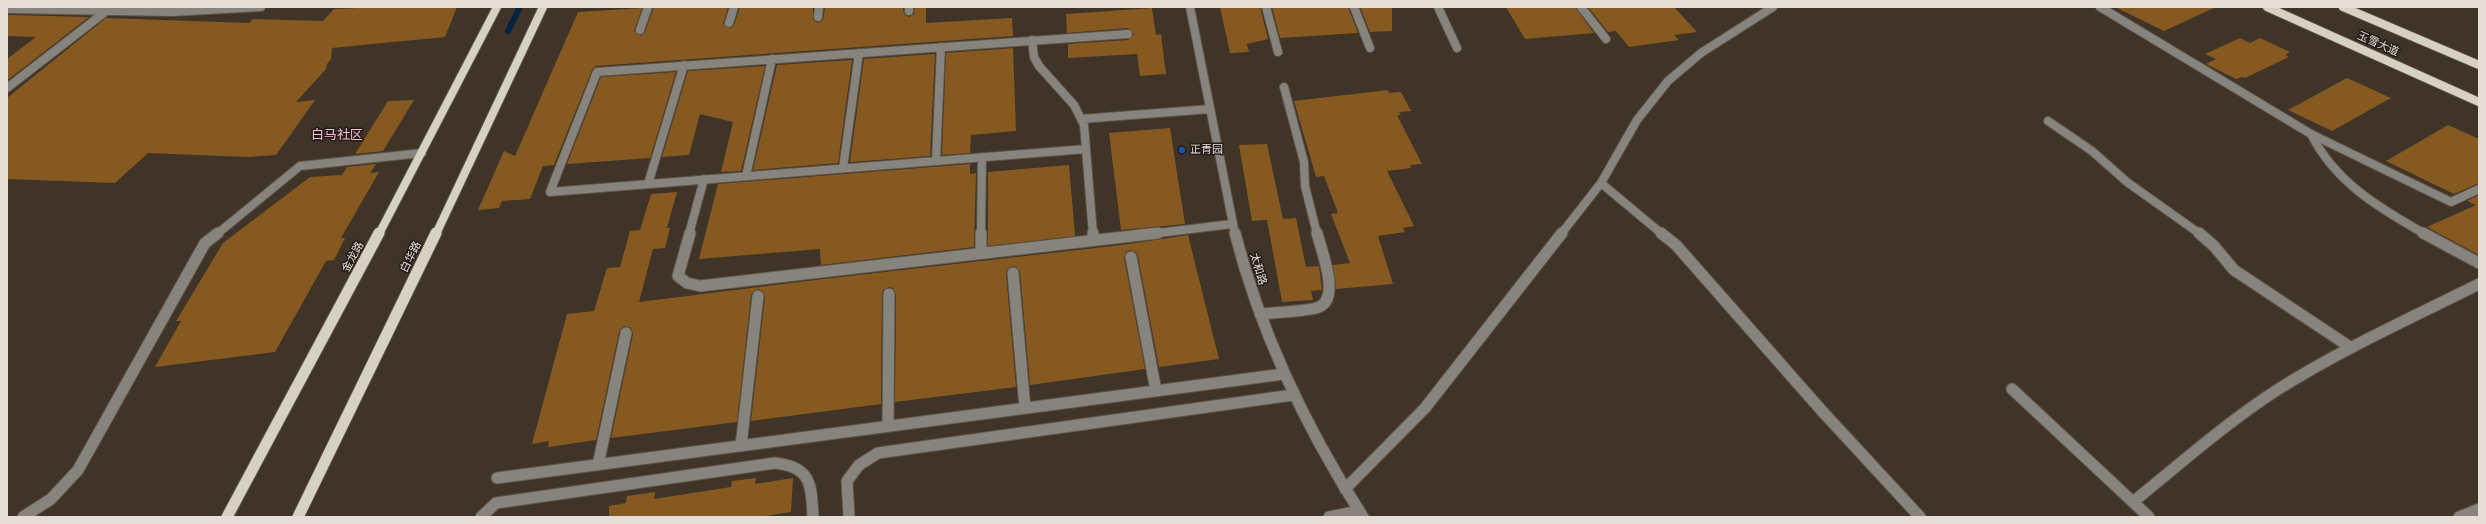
<!DOCTYPE html>
<meta charset="utf-8">
<style>
body{margin:0}
#map{position:relative;width:2486px;height:524px;overflow:hidden;background:#3f3427;font-family:"IBM Plex Sans",sans-serif}
canvas{display:block}
.frame{position:absolute;inset:0;border:8px solid #e5ded6;pointer-events:none}
</style>
<div id="map">
<canvas width="2486" height="524"></canvas>
<div class="frame"></div>
</div>
<script>
const ctx = document.querySelector('canvas').getContext('2d');
ctx.lineJoin = 'round';
function trace(path, color, width, dash) { ctx.strokeStyle = color; ctx.lineWidth = width; ctx.lineCap = dash ? 'butt' : 'round'; ctx.setLineDash(dash || []); ctx.stroke(path); }
function fill(path, color) { ctx.fillStyle = color; ctx.fill(path, 'evenodd'); }
function label(font, color, halo, rows, align = 'center') {
  ctx.font = font + ' "IBM Plex Sans","Noto Sans SC",sans-serif'; ctx.lineWidth = 3; ctx.setLineDash([]); ctx.textBaseline = 'middle'; ctx.strokeStyle = halo; ctx.fillStyle = color; for (const [text, x, y, turn = 0] of rows) {
    ctx.save(); ctx.translate(x, y); ctx.rotate((+turn || 0) * Math.PI / 180); ctx.textAlign = isNaN(turn) ? turn : align; if (halo) ctx.strokeText(text, 0, 0); ctx.fillText(text, 0, 0); ctx.restore();
  }
}
trace(new Path2D(`
 M 508,31 L 520,7`), '#002541', 6);
fill(new Path2D(`
 M 383,7 L 457,7 L 445,37 L 332,48 L 331,59 L 327,64 L 326,69 L 296,102 L 315,100 L 276,155 L 247,157 L 148,153 L 115,183 L 7,179 L 7,98 L 106,18 L 249,23 L 253,19 L 323,21 L 334,9 Z
 M 654,7 L 728,7 L 723,24 L 730,29 L 734,25 L 740,7 L 813,7 L 813,19 L 818,23 L 823,20 L 825,7 L 903,7 L 904,14 L 909,17 L 914,14 L 915,7 L 926,7 L 926,23 L 1012,18 L 1013,36 L 596,66 L 592,70 L 554,165 L 543,166 L 530,199 L 502,201 L 499,208 L 478,210 L 504,151 L 515,156 L 578,12 L 642,8 L 634,31 L 641,36 L 645,32 Z
 M 1220,7 L 1260,7 L 1268,39 L 1247,44 L 1249,52 L 1230,53 Z
 M 1272,7 L 1348,7 L 1358,33 L 1280,38 Z
 M 1360,7 L 1392,7 L 1392,31 L 1370,32 Z
 M 1506,7 L 1575,7 L 1594,33 L 1525,39 Z
 M 1588,7 L 1674,7 L 1697,32 L 1674,35 L 1679,40 L 1629,47 L 1616,31 L 1608,32 Z
 M 2115,7 L 2216,7 L 2164,31 Z
 M 1152,8 L 1156,35 L 1161,34 L 1166,74 L 1140,76 L 1137,54 L 1068,58 L 1068,44 L 1128,40 L 1134,34 L 1128,28 L 1067,33 L 1066,14 Z
 M 7,14 L 9,15 L 89,17 L 9,79 L 7,79 L 7,59 L 36,37 L 7,36 Z
 M 2240,38 L 2250,43 L 2260,38 L 2290,52 L 2285,55 L 2289,57 L 2245,78 L 2242,77 L 2236,79 L 2206,64 L 2216,59 L 2205,54 Z
 M 1013,48 L 1016,131 L 971,135 L 970,153 L 942,155 L 946,53 Z
 M 935,54 L 930,156 L 850,162 L 864,59 Z
 M 852,60 L 838,163 L 753,170 L 777,65 Z
 M 765,66 L 741,171 L 721,172 L 733,122 L 700,114 L 689,155 L 662,157 L 688,71 Z
 M 676,72 L 650,158 L 567,164 L 601,77 Z
 M 2347,78 L 2391,98 L 2332,131 L 2288,110 Z
 M 1388,90 L 1389,93 L 1401,92 L 1411,111 L 1399,112 L 1401,115 L 1397,115 L 1422,164 L 1410,165 L 1411,168 L 1387,171 L 1414,226 L 1403,228 L 1405,232 L 1378,236 L 1393,284 L 1336,289 L 1333,265 L 1350,263 L 1331,214 L 1338,213 L 1324,176 L 1316,177 L 1294,101 Z
 M 414,100 L 383,151 L 355,154 L 388,101 Z
 M 2448,125 L 2479,139 L 2479,183 L 2454,194 L 2386,161 Z
 M 1170,128 L 1185,224 L 1121,230 L 1109,133 Z
 M 1267,144 L 1283,219 L 1296,218 L 1306,267 L 1319,266 L 1322,290 L 1311,291 L 1313,300 L 1282,302 L 1267,220 L 1252,221 L 1239,145 Z
 M 376,164 L 370,173 L 379,172 L 341,238 L 345,238 L 334,260 L 326,261 L 275,352 L 155,367 L 181,321 L 176,321 L 223,243 L 310,177 L 342,175 L 347,167 Z
 M 970,164 L 970,174 L 976,173 L 974,247 L 821,265 L 820,249 L 699,259 L 718,184 Z
 M 1069,165 L 1075,236 L 988,246 L 988,172 Z
 M 677,192 L 667,228 L 670,228 L 665,248 L 653,249 L 639,302 L 823,279 L 1122,245 L 1188,235 L 1219,359 L 1159,367 L 1138,256 L 1136,252 L 1130,250 L 1126,252 L 1124,258 L 1145,369 L 1030,385 L 1020,272 L 1016,267 L 1012,266 L 1007,270 L 1006,274 L 1016,387 L 895,402 L 896,294 L 893,288 L 889,287 L 883,290 L 882,294 L 881,404 L 751,421 L 765,297 L 762,291 L 758,289 L 753,292 L 751,295 L 737,422 L 611,438 L 633,334 L 631,328 L 624,326 L 619,332 L 596,440 L 548,447 L 549,441 L 532,444 L 567,314 L 594,311 L 607,268 L 620,267 L 630,231 L 640,230 L 651,194 Z
 M 2479,195 L 2479,255 L 2427,227 L 2476,205 L 2467,201 Z
 M 756,478 L 755,484 L 793,478 L 791,512 L 759,517 L 609,517 L 609,506 L 626,503 L 627,496 L 655,492 L 654,499 L 731,487 L 732,481 Z`), '#865921');
const minorFar1 = new Path2D(`
 M 909,7 L 909,11
 M 1190,7 L 1235,234
 M 1266,7 L 1278,52
 M 1354,7 L 1370,48
 M 1438,7 L 1457,48
 M 1581,7 L 1606,39
 M 2100,7 L 2311,134 L 2451,202 L 2479,189
 M 9,9 L 172,12 L 261,7
 M 818,17 L 819,7
 M 729,23 L 734,7
 M 640,30 L 648,7
 M 1032,40 L 1034,57 L 1039,66 L 1074,105 L 1084,125 L 1093,234
 M 1284,87 L 1304,162 L 1305,186 L 1317,234
 M 7,88 L 105,12
 M 1081,119 L 1210,109
 M 2048,121 L 2092,151 L 2127,182 L 2200,234
 M 2311,134 C 2335,182 2379,208 2425,234
 M 1086,149 L 550,192 L 597,72 L 1128,34
 M 936,161 L 941,47
 M 843,168 L 859,53
 M 746,176 L 772,59
 M 1601,183 L 1662,234
 M 648,184 L 684,65
 M 217,234 L 300,166 L 422,153
 M 689,234 L 704,179
 M 981,234 L 982,157
 M 1150,234 L 1232,224
 M 1561,234 L 1601,183 L 1637,120 L 1668,81 L 1701,53 L 1773,7`);
const minor = new Path2D(`
 M 690,233 L 678,276 L 687,283 L 700,286 L 1158,233
 M 1093,233 L 1094,240
 M 1235,233 C 1261,335 1306,428 1363,517
 M 1661,233 L 1676,245 L 1822,411 L 1920,517
 M 2199,233 L 2214,246 L 2234,270 L 2350,347
 M 2423,233 L 2479,263
 M 981,253 L 981,233
 M 1131,257 L 1156,391
 M 1013,273 L 1025,408
 M 1260,314 C 1274,312 1307,312 1319,307 C 1341,298 1321,250 1317,233
 M 2012,389 L 2149,517
 M 888,426 L 889,294
 M 741,446 L 758,296
 M 598,465 L 626,333
 M 497,478 L 1284,374
 M 1345,489 L 1425,408 L 1562,233
 M 2133,502 C 2180,464 2226,423 2277,390 C 2342,349 2411,318 2479,284
 M 23,517 L 51,499 L 78,470 L 205,243 L 218,233
 M 481,517 L 496,503 L 775,463 C 812,467 811,485 813,517
 M 849,517 L 847,481 L 859,465 L 878,453 L 1293,395
 M 1329,517 L 1359,511
 M 2459,517 L 2479,509`);
const majorFar1 = new Path2D(`
 M 2267,7 L 2479,102
 M 2343,7 L 2479,65
 M 379,234 L 497,7
 M 436,234 L 543,7`);
const major = new Path2D(`
 M 227,517 L 379,233
 M 298,517 L 436,233`);
trace(minorFar1, '#5d5346', 10);
trace(minor, '#5d5346', 13);
trace(majorFar1, '#5d5346', 10);
trace(major, '#5d5346', 13);
trace(minorFar1, '#86847c', 8);
trace(minor, '#86847c', 11);
trace(majorFar1, '#d6d1c2', 8);
trace(major, '#d6d1c2', 11);
for (const [x, y, r, color] of [
 [1182,150,4,"#1a4fb4"]
]) { const dot = new Path2D(); dot.arc(x, y, r, 0, 2 * Math.PI); ctx.fillStyle = color; ctx.fill(dot); trace(dot, '#211c17', 1.5); }
label('11px', '#e5ded6', '#211c17', [
 ["玉雪大道",2378,44,24],
 ["金龙路",353,257,-62],
 ["白华路",411,257,-64],
 ["太和路",1258,269,73]
]);
label('11px', '#e5ded6', '#211c17', [
 ["正青园",1190,150]
], 'left');
label('13px', '#fcbedb', '#211c17', [
 ["白马社区",337,135]
]);
</script>
